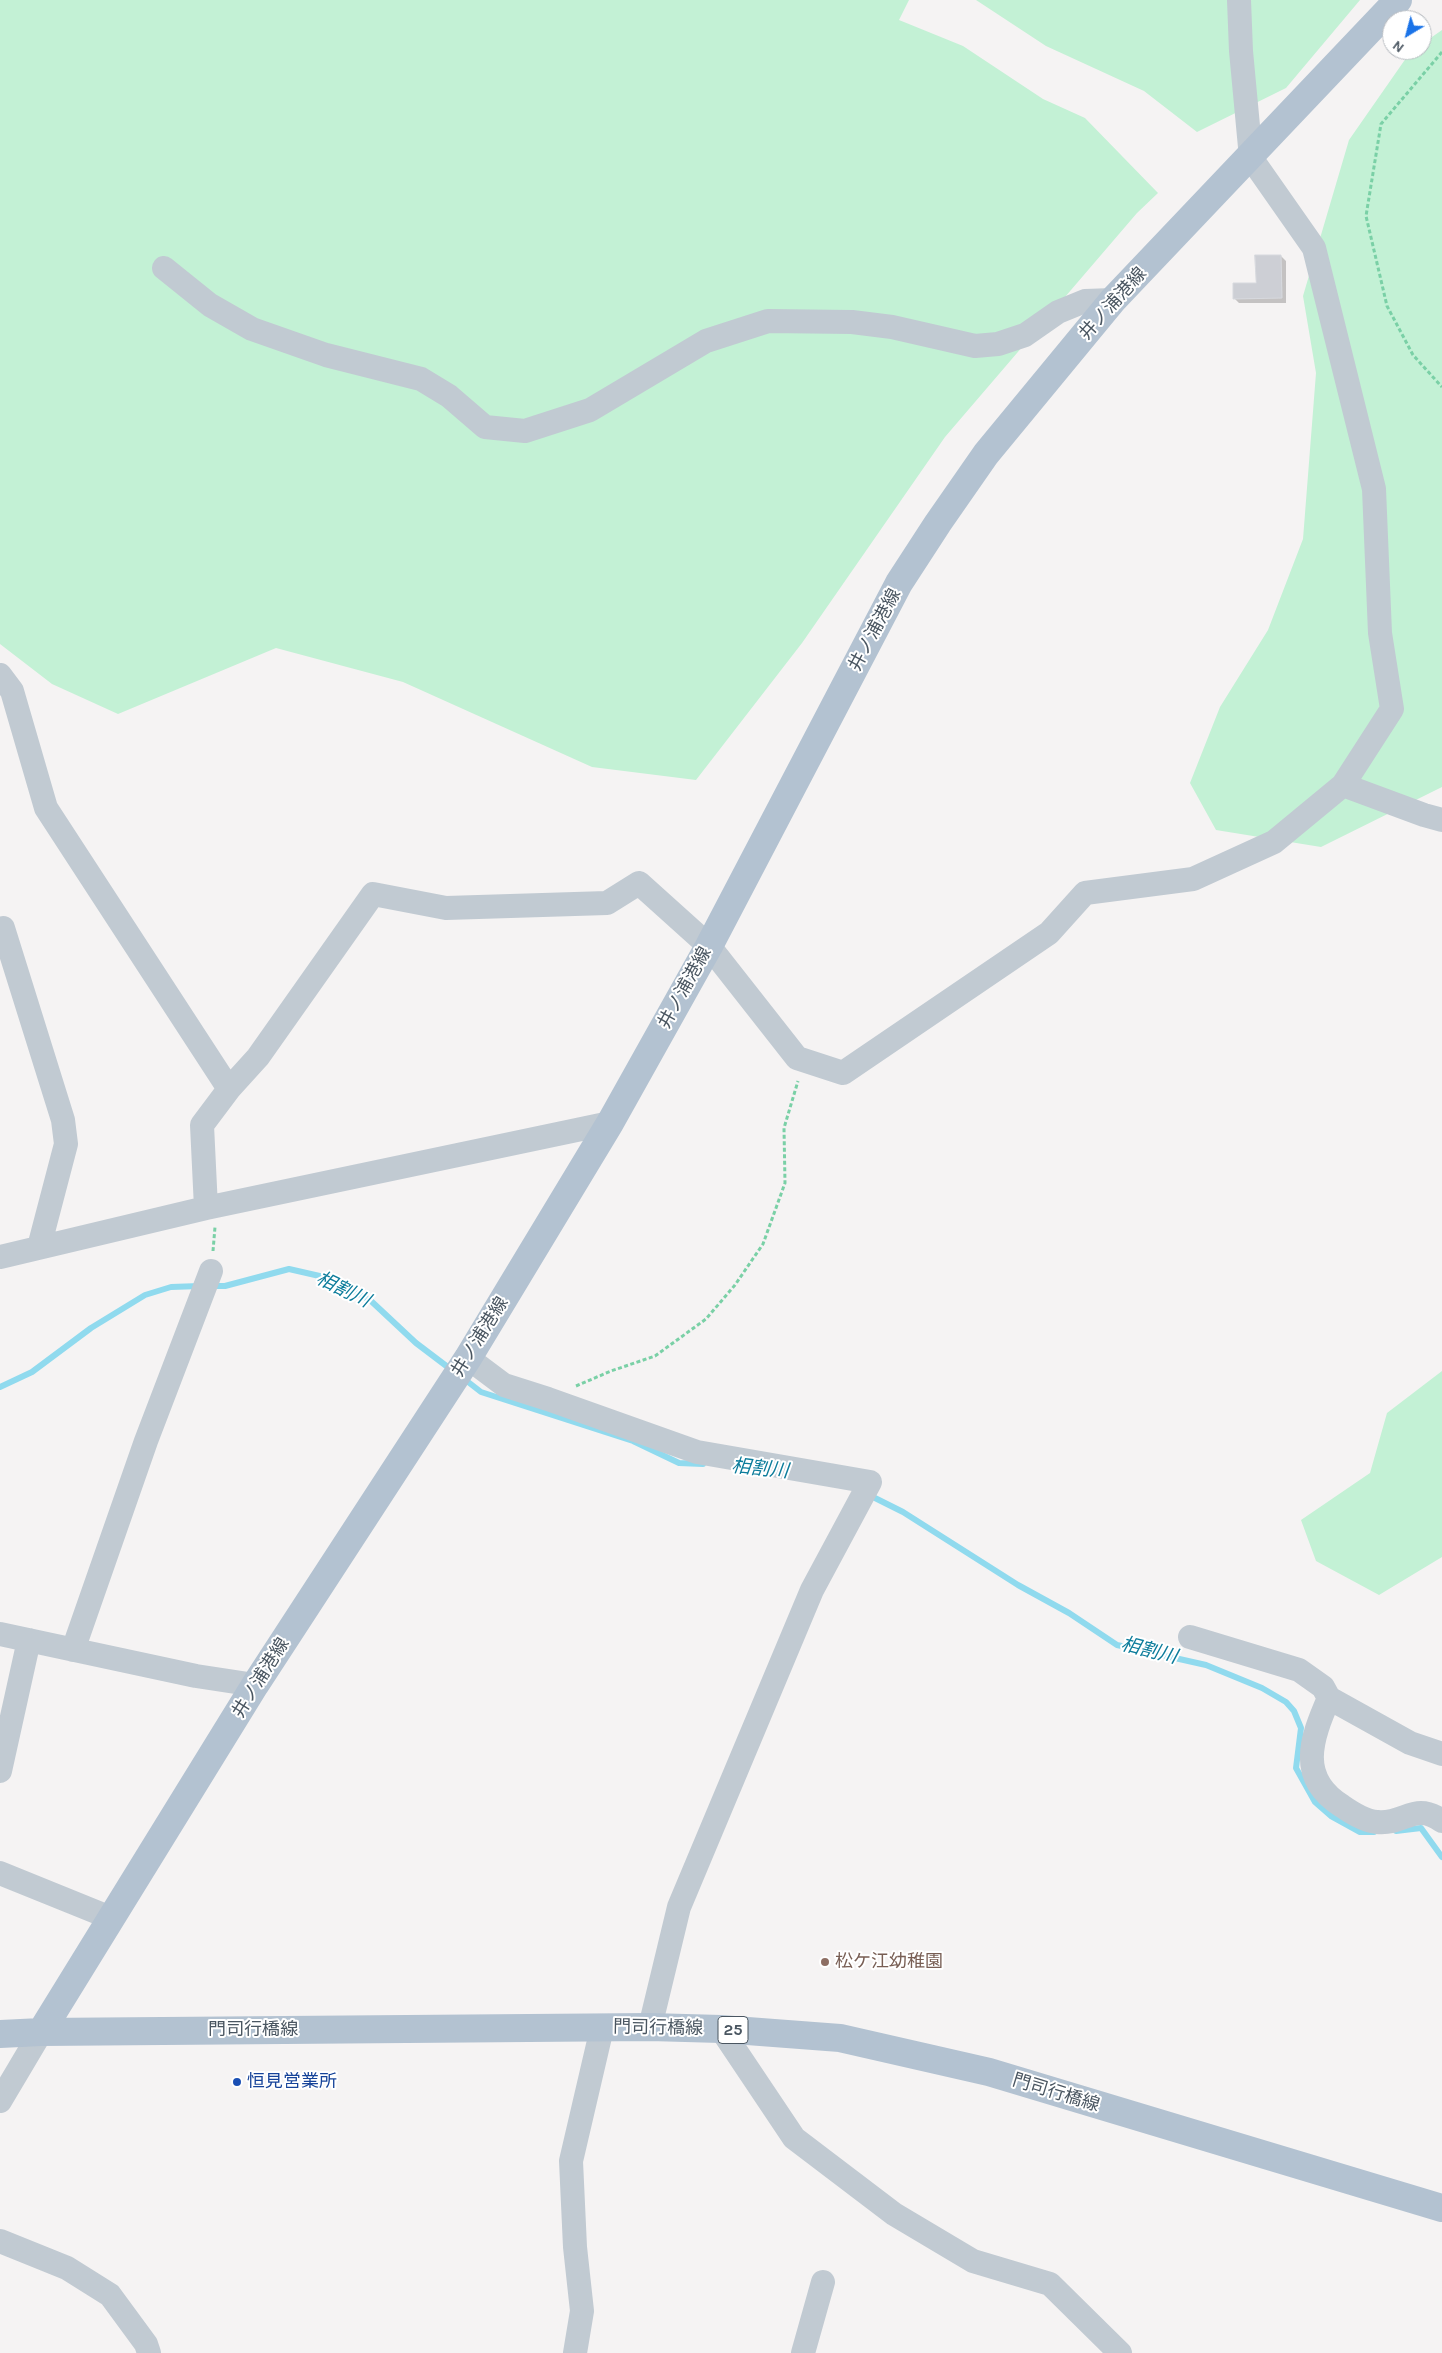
<!DOCTYPE html>
<meta charset="utf-8">
<style>
body{margin:0}
#map{position:relative;width:1442px;height:2353px;overflow:hidden;background:#f5f3f3;font-family:Karla,sans-serif}
canvas{display:block}
.north{position:absolute;left:1382px;top:10px;width:50px;height:50px;box-sizing:border-box;background:#fff;border:1px solid #b7bbc0;border-radius:50%;rotate:217deg;font-size:14px;font-weight:700;line-height:20px;text-align:center;color:#4a5661}
.north::after{content:'';display:block;margin:auto;width:18px;height:22px;background:#1a73e8;clip-path:polygon(50% 0,100% 100%,50% 72%,0 100%)}
</style>
<div id="map">
<canvas width="1442" height="2353"></canvas>
<div class="north">N</div>
</div>
<script>
const ctx = document.querySelector('canvas').getContext('2d');
ctx.lineJoin = 'round';
function fill(path, color) { ctx.fillStyle = color; ctx.fill(path, 'evenodd'); }
function trace(path, color, width, dash) { ctx.strokeStyle = color; ctx.lineWidth = width; ctx.lineCap = dash ? 'butt' : 'round'; ctx.setLineDash(dash || []); ctx.stroke(path); }
function label(font, color, halo, rows, align = 'center') {
  ctx.font = font + ' Karla,"Noto Sans JP",sans-serif'; ctx.lineWidth = 4; ctx.setLineDash([]); ctx.textBaseline = 'middle'; ctx.strokeStyle = halo; ctx.fillStyle = color; for (const [text, x, y, turn = 0] of rows) {
    ctx.save(); ctx.translate(x, y); ctx.rotate((+turn || 0) * Math.PI / 180); ctx.textAlign = isNaN(turn) ? turn : align; if (halo) ctx.strokeText(text, 0, 0); ctx.fillText(text, 0, 0); ctx.restore();
  }
}
fill(new Path2D(`
 M 0,0 L 909,0 L 899,20 L 963,46 L 1043,99 L 1085,118 L 1158,193 L 1137,213 L 945,437 L 802,643 L 696,780 L 592,767 L 403,682 L 276,648 L 118,714 L 52,684 L 0,644 Z
 M 976,0 L 1360,0 L 1286,88 L 1197,132 L 1144,91 L 1046,46 Z
 M 1442,30 L 1442,787 L 1321,847 L 1216,830 L 1190,783 L 1220,707 L 1268,630 L 1303,539 L 1316,373 L 1303,296 L 1349,140 L 1411,51 L 1422,50 L 1422,44 Z
 M 1442,1371 L 1442,1557 L 1379,1595 L 1316,1561 L 1301,1520 L 1370,1473 L 1387,1413 Z`), '#c3f1d5');
fill(new Path2D(`
 M 1281,256 L 1286,261 L 1286,303 L 1239,303 L 1234,298 L 1257,284 Z`), '#0003');
trace(new Path2D(`
 M 210,1286 L 225,1286 L 289,1269 L 324,1277 L 370,1300 L 416,1343 L 453,1371
 M 463,1378 L 481,1392 L 633,1441 L 679,1463 L 703,1464
 M 0,1387 L 32,1372 L 91,1328 L 145,1295 L 171,1287 L 200,1286
 M 869,1495 L 903,1512 L 1018,1585 L 1069,1613 L 1117,1645 L 1206,1665 L 1262,1688 L 1286,1702 L 1294,1711 L 1301,1728 L 1296,1768 L 1315,1802 L 1331,1816 L 1360,1832 L 1374,1832
 M 1396,1831 L 1421,1828 L 1442,1857`), '#90daee', 6);
const building = new Path2D(`
 M 1255,255 L 1281,255 L 1282,298 L 1233,299 L 1233,283 L 1256,283 Z`);
fill(building, '#cdcfd5');
trace(building, '#d7d9de', 1);
trace(new Path2D(`
 M 1442,52 L 1381,124 L 1366,216 L 1387,306 L 1413,355 L 1442,387
 M 213,1251 L 215,1227
 M 576,1386 L 611,1371 L 655,1356 L 706,1319 L 735,1285 L 763,1244 L 785,1183 L 784,1128 L 798,1081`), '#7ad0a6', 3, [4, 2.5]);
trace(new Path2D(`
 M 164,268 L 210,305 L 252,329 L 326,355 L 421,379 L 449,396 L 485,427 L 525,431 L 590,410 L 706,341 L 768,321 L 852,322 L 892,327 L 975,346 L 998,344 L 1025,335 L 1058,312 L 1085,301 L 1113,300
 M 0,675 L 12,691 L 46,808 L 229,1089
 M 1343,785 L 1424,815 L 1442,820
 M 3,928 L 63,1120 L 66,1144 L 39,1247
 M 206,1208 L 202,1125 L 229,1089 L 258,1057 L 373,894 L 446,908 L 607,903 L 639,883 L 709,946 L 797,1058 L 843,1073 L 1049,933 L 1085,893 L 1193,879 L 1274,842 L 1343,785 L 1392,709 L 1380,633 L 1374,489 L 1314,248 L 1251,158 L 1241,51 L 1239,0
 M 0,1257 L 206,1208 L 610,1123
 M 468,1358 L 504,1385 L 548,1399 L 697,1452 L 870,1482 L 812,1590 L 679,1907 L 650,2027
 M 0,1634 L 196,1676 L 255,1685
 M 1190,1637 L 1299,1670 L 1323,1687 L 1329,1698 C 1311,1739 1297,1778 1342,1806 C 1352,1813 1365,1821 1377,1822 C 1405,1825 1414,1801 1442,1821
 M 73,1650 L 146,1441 L 211,1271
 M 1329,1698 L 1410,1743 L 1442,1754
 M 0,1771 L 29,1640
 M 0,1873 L 111,1918
 M 721,2029 L 794,2138 L 894,2214 L 973,2261 L 1050,2284 L 1120,2353
 M 0,2101 L 41,2032
 M 0,2241 L 67,2268 L 110,2295 L 146,2344 L 149,2353
 M 575,2353 L 582,2311 L 575,2247 L 571,2161 L 602,2028
 M 803,2353 L 823,2282`), '#c1cad2', 24);
trace(new Path2D(`
 M 41,2032 L 255,1685 L 468,1358 L 610,1123 L 709,946 L 899,583 L 938,523 L 986,454 L 1113,300 L 1398,0
 M 0,2034 L 41,2032 L 650,2027 L 721,2029 L 840,2038 L 989,2072 L 1442,2208`), '#b3c2d1', 28);
for (const [x, y, r, color] of [
 [825,1962,5,"#8d6e63"],
 [237,2082,5,"#1a4fb4"]
]) { const dot = new Path2D(); dot.arc(x, y, r, 0, 2 * Math.PI); ctx.fillStyle = color; ctx.fill(dot); trace(dot, '#fff', 2); }
for (const [x, y, w] of [
 [733,2030,30]
]) { const box = new Path2D(); box.roundRect(x - w / 2, y - 13.5, w, 27, 4); ctx.fillStyle = '#fff'; ctx.fill(box); trace(box, '#4a5661', 1); }
label('bold 16px', '#4a5661', null, [
 ["25",733,2030]
]);
label('18px', '#4a5661', '#fff', [
 ["井ノ浦港線",1113,304,-48],
 ["井ノ浦港線",875,630,-62],
 ["井ノ浦港線",685,988,-61],
 ["井ノ浦港線",480,1337,-58],
 ["井ノ浦港線",261,1678,-58],
 ["門司行橋線",658,2028,1],
 ["門司行橋線",253,2030],
 ["門司行橋線",1056,2093,17]
]);
label('18px', '#785e54', '#fff', [
 ["松ケ江幼稚園",835,1962]
], 'left');
label('18px', '#164399', '#fff', [
 ["恒見営業所",247,2082]
], 'left');
label('italic 19px', '#0c7c9b', '#fff', [
 ["相割川",343,1290,26],
 ["相割川",760,1469,6],
 ["相割川",1149,1651,14]
]);
</script>
